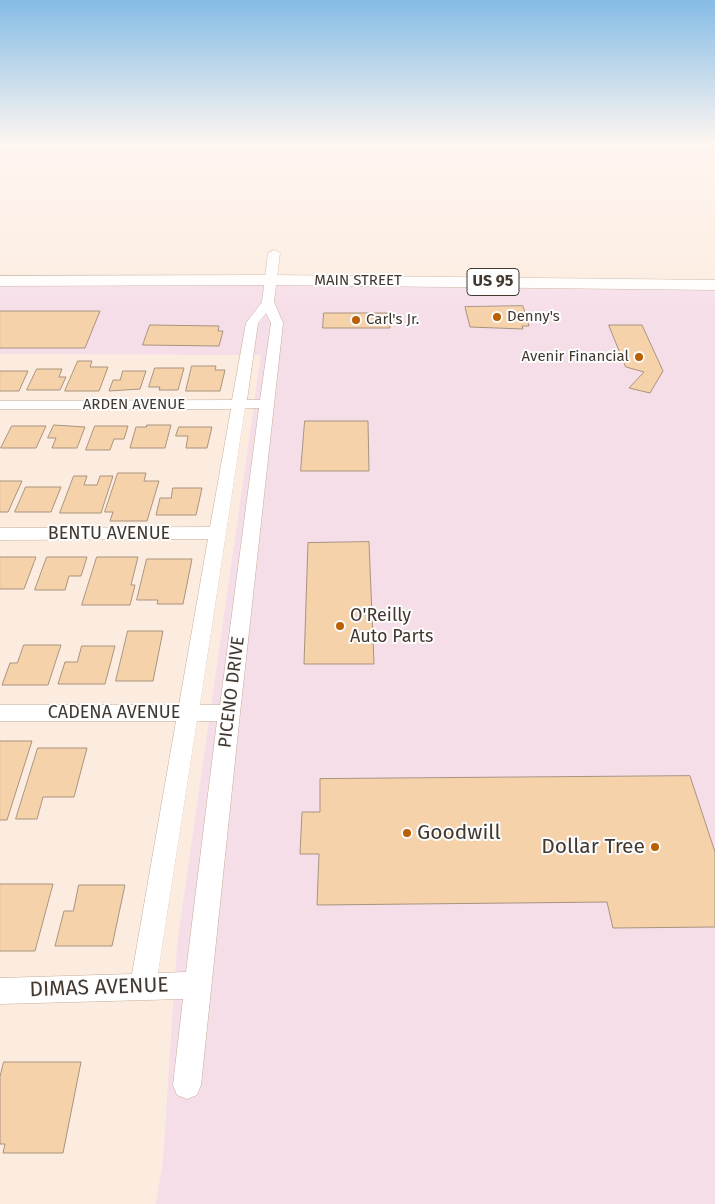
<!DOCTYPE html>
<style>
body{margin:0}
canvas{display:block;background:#fcecdf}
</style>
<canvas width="715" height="1204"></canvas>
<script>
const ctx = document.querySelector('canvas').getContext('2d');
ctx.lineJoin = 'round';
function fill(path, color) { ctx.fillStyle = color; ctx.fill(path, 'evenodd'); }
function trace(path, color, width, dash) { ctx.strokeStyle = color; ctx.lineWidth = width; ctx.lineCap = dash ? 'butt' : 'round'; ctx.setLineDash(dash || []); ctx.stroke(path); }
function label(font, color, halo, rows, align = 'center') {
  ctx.font = font + ' "Fira Sans",sans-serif'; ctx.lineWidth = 4; ctx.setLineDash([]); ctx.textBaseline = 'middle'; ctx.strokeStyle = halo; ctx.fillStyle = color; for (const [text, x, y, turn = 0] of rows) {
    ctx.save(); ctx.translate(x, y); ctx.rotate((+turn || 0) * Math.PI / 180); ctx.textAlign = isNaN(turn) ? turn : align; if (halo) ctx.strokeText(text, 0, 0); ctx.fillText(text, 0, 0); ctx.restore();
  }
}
fill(new Path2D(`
 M 0,281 L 715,285 L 715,1204 L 156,1204 L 163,1159 L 177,945 L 261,355 L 0,354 Z`), '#f6dee9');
const building = new Path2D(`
 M 523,306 L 529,326 L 522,326 L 523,329 L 470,327 L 465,307 Z
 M 0,311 L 100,311 L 85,348 L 0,348 Z
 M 324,313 L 389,313 L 390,328 L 323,328 Z
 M 150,325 L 219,326 L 218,331 L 223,331 L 219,346 L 143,345 Z
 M 609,325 L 642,325 L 663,371 L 650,393 L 629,388 L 644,372 L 626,367 Z
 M 78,361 L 92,361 L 90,367 L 108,367 L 99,391 L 65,391 Z
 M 192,366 L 216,366 L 215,370 L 225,370 L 220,391 L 186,391 Z
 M 155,368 L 184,368 L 178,390 L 159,390 L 160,387 L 149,387 Z
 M 37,369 L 62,369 L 59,377 L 66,377 L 60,390 L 27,390 Z
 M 0,371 L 28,371 L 19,391 L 0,391 Z
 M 123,371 L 146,371 L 140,389 L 109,391 L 113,380 L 120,380 Z
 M 305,421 L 368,421 L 369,471 L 301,471 Z
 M 54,425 L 85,427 L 77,448 L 52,448 L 56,438 L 48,438 Z
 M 147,425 L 171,425 L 165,448 L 130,448 L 136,427 L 146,427 Z
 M 12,426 L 46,426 L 36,448 L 1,448 Z
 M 95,426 L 128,426 L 124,439 L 114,439 L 110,450 L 86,450 Z
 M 179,427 L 212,427 L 207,448 L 186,448 L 188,436 L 176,436 Z
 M 118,473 L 146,473 L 144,481 L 159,481 L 147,521 L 110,521 L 113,512 L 105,512 Z
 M 74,476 L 87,476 L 84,485 L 97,485 L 100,476 L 113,476 L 101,513 L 60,513 Z
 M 0,481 L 22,481 L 8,512 L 0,512 Z
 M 26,487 L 61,487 L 51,512 L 15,512 Z
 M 173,488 L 202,488 L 196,515 L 156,515 L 160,498 L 171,498 Z
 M 369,542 L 374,664 L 304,664 L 308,543 Z
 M 0,557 L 36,557 L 24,589 L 0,589 Z
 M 47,557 L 87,557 L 81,576 L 69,576 L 65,590 L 35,590 Z
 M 97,557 L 138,557 L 131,585 L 135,585 L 130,605 L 82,605 Z
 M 147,559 L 192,559 L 183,604 L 157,604 L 158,600 L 137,600 Z
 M 128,631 L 163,631 L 153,681 L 116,681 Z
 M 24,645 L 61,645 L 48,685 L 2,685 L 10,663 L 17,663 Z
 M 82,646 L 115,646 L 105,684 L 58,684 L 65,662 L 77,662 Z
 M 0,741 L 32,741 L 7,820 L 0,820 Z
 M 38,748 L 87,748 L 74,797 L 43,797 L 37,819 L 16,819 Z
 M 690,776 L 715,852 L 715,927 L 613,928 L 607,902 L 317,905 L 319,854 L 300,854 L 302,812 L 320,812 L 320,779 Z
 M 0,884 L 53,884 L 35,951 L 0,951 Z
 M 79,885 L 125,885 L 112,946 L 55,946 L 64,911 L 73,911 Z
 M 4,1062 L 81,1062 L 63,1153 L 3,1153 L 5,1144 L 0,1144 L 0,1077 Z`);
fill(building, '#f6d2aa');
trace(building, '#a8947e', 1);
const street = new Path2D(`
 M 274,250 L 280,253 L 274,302 L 283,323 L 240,713 L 201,1085 L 197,1095 L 187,1099 L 177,1095 L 173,1085 L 183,999 L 0,1004 L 0,978 L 132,974 L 176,721 L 0,721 L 0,705 L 179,705 L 208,539 L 0,540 L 0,528 L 210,527 L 231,409 L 0,409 L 0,401 L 232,400 L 246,323 L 262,302 L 268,253 ZM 266,313 L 271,323 L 260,400 L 247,400 L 258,323 ZM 245,408 L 259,408 L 220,705 L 200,705 ZM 197,721 L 217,721 L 186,972 L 158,973 Z`);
const highway = new Path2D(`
 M 271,275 L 715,280 L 715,290 L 271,285 L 0,286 L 0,276 Z`);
trace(street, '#c6ae9a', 1);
trace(highway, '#c6ae9a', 1);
fill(street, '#fff');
fill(highway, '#fff');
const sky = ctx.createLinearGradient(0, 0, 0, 313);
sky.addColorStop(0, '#85bce5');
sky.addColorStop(0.46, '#fef6f1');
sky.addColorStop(1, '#fef6f100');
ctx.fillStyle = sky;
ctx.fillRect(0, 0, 715, 313);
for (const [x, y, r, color] of [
 [497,317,5,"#ba6001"],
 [356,320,5,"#ba6001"],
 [639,357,5,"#ba6001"],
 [340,626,5,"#ba6001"],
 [407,833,5,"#ba6001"],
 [655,847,5,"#ba6001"]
]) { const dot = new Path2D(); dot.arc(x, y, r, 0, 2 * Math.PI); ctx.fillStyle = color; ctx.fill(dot); trace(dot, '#fdfdfd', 2); }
label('15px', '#423830', '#fdfdfd', [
 ["MAIN STREET",358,281],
 ["ARDEN AVENUE",134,405]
]);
label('15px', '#423830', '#fdfdfd', [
 ["Denny's",507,317],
 ["Carl's Jr.",366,320],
 ["Avenir Financial",629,357,"right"]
], 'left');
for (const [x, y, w] of [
 [493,282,52]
]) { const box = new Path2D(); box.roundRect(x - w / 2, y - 13.5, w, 27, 4); ctx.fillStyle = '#fdfdfd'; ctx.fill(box); trace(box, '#423830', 1); }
label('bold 16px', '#423830', null, [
 ["US 95",493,282]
]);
label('18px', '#423830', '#fdfdfd', [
 ["BENTU AVENUE",109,534],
 ["PICENO DRIVE",232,692,-83],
 ["CADENA AVENUE",114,713]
]);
label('18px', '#423830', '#fdfdfd', [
 ["O'Reilly",350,616],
 ["Auto Parts",350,637]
], 'left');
label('21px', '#423830', '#fdfdfd', [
 ["Goodwill",417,833],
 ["Dollar Tree",645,847,"right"]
], 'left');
label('21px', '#423830', '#fdfdfd', [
 ["DIMAS AVENUE",99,988,-2]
]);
</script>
